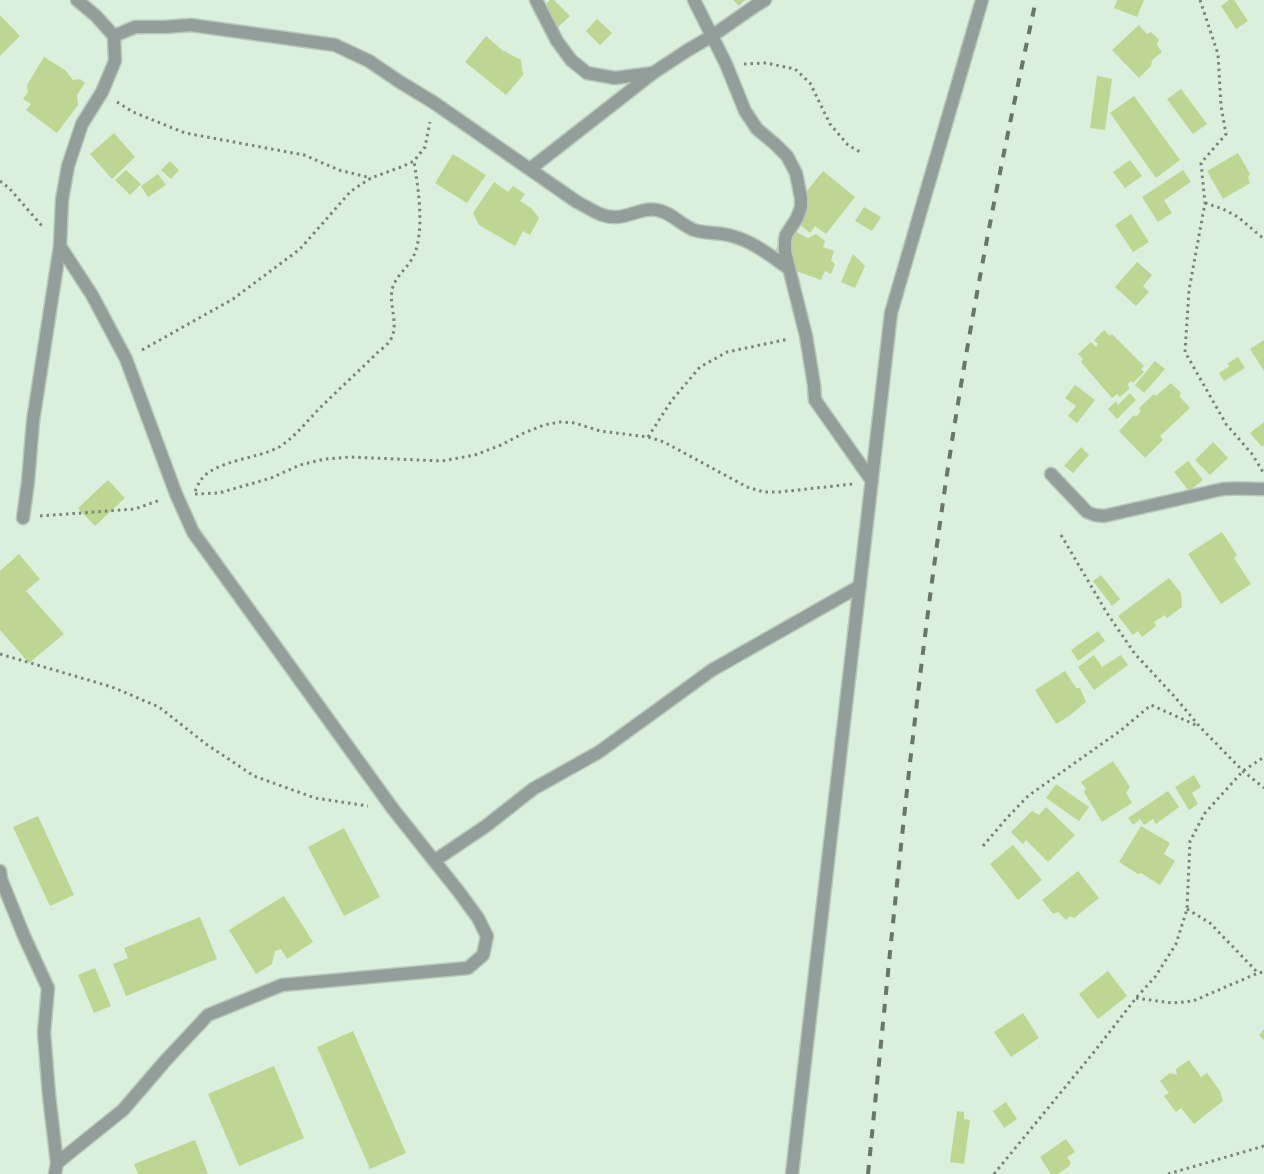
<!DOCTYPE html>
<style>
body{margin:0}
canvas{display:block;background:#daefdc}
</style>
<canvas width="1264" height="1174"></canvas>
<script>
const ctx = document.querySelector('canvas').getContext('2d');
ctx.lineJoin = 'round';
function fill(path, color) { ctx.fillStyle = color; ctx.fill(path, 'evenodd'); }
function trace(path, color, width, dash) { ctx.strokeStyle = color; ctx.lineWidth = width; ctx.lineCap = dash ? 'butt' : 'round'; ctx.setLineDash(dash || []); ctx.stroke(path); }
fill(new Path2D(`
 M 550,0 L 554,0 L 570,16 L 552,33 L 535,15 Z
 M 733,0 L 745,0 L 739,6 Z
 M 1117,0 L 1144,0 L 1137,17 L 1114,8 Z
 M 1229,0 L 1234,0 L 1248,21 L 1236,29 L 1221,6 Z
 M 0,15 L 20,36 L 0,56 Z
 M 597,19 L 612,33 L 600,45 L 586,31 Z
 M 1139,25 L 1147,34 L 1151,32 L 1159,40 L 1157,45 L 1162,52 L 1152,60 L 1151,66 L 1139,78 L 1112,50 Z
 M 486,36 L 502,50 L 521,60 L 523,75 L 506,95 L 465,62 Z
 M 44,57 L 65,70 L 73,80 L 80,79 L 85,83 L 77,95 L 78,105 L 57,133 L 26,110 L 31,104 L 23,99 L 28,92 L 27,85 Z
 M 1097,76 L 1112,79 L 1105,130 L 1090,128 Z
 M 1181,89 L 1207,124 L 1193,134 L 1167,99 Z
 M 1134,96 L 1180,160 L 1156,178 L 1110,113 Z
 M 114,133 L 135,157 L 112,179 L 90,154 Z
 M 1238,153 L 1250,174 L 1248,177 L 1250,183 L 1223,199 L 1207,171 Z
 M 453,154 L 486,175 L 467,203 L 435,183 Z
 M 1130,160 L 1142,176 L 1125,188 L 1113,172 Z
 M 170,161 L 179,170 L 171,179 L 161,170 Z
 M 126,170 L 141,184 L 130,195 L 115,180 Z
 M 1183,170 L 1191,182 L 1164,200 L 1172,213 L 1158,222 L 1142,197 Z
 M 823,171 L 855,197 L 826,234 L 815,226 L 810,233 L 792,218 L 795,206 Z
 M 158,174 L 166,185 L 148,197 L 141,186 Z
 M 494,182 L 508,192 L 513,186 L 525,194 L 520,201 L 531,208 L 539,218 L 530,235 L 523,231 L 515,246 L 479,225 L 473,213 Z
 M 864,207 L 881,217 L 872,231 L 855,221 Z
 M 1131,214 L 1149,242 L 1133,252 L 1115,225 Z
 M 787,227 L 808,238 L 816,234 L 825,241 L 823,247 L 834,251 L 831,260 L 835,264 L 831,274 L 825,271 L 821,280 L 774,263 L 771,259 Z
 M 853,254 L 865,266 L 855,288 L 841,282 Z
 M 1137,262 L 1152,275 L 1143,286 L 1149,292 L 1136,306 L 1115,287 Z
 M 1104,330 L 1110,336 L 1112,334 L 1144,366 L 1141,369 L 1144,372 L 1133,383 L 1131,381 L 1128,384 L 1129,389 L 1120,397 L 1117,394 L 1112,398 L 1081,362 L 1083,359 L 1078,354 L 1091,342 L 1096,347 L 1098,344 L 1094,340 Z
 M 1264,340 L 1264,371 L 1250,349 Z
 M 1238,357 L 1245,368 L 1224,381 L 1219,373 L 1230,366 L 1227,364 Z
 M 1155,361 L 1165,369 L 1144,393 L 1135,385 Z
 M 1171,383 L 1181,393 L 1179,396 L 1190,408 L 1160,436 L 1163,440 L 1145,458 L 1119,431 L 1134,415 L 1136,417 L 1141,411 L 1139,408 L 1154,394 L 1156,396 Z
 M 1075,385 L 1095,400 L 1077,423 L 1068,416 L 1076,406 L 1065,398 Z
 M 1130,393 L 1136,400 L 1117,419 L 1108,409 L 1116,401 L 1118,405 Z
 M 1264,422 L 1264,445 L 1262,447 L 1250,433 Z
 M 1213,442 L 1228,458 L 1210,475 L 1195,460 Z
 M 1081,447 L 1089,455 L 1073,473 L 1064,466 Z
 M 1188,461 L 1203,480 L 1189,491 L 1174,472 Z
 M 108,480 L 125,498 L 95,526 L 78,508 Z
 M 1222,532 L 1237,555 L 1234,558 L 1251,584 L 1221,604 L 1188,554 Z
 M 19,554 L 40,579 L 26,591 L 64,634 L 29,663 L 0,630 L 0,571 Z
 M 1101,575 L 1120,599 L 1112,606 L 1093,581 Z
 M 1169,578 L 1181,593 L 1182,607 L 1167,618 L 1165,615 L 1154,622 L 1156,626 L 1142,637 L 1138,631 L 1133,635 L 1118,616 Z
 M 1098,631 L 1105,641 L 1078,661 L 1071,650 Z
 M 1094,655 L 1102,667 L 1121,655 L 1128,665 L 1094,690 L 1078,667 Z
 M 1065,671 L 1076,688 L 1080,688 L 1086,702 L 1069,716 L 1056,724 L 1035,690 Z
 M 1113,761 L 1130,787 L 1126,793 L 1132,803 L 1102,822 L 1084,792 L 1086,789 L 1081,782 Z
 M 1194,775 L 1201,787 L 1192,793 L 1198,804 L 1189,810 L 1175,787 Z
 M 1056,784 L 1089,807 L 1079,821 L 1046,798 Z
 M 1168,791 L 1179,807 L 1156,824 L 1153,819 L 1144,825 L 1140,819 L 1133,825 L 1128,818 Z
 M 1046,807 L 1075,835 L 1048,862 L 1026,840 L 1023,844 L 1011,832 L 1032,811 L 1039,815 Z
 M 38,816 L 74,895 L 50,906 L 13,827 Z
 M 1141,826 L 1170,843 L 1164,854 L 1175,861 L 1160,885 L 1141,873 L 1138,874 L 1119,862 Z
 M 344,828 L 380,897 L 344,916 L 308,847 Z
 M 1013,845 L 1042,880 L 1018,900 L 990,864 Z
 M 1078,871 L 1099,898 L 1074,918 L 1070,916 L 1066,920 L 1058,912 L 1053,914 L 1042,900 Z
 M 284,896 L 313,942 L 287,959 L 281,949 L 275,951 L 272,964 L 256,974 L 229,930 Z
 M 200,917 L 217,959 L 126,996 L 113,964 L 128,958 L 124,948 Z
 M 95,968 L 111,1006 L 94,1013 L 78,975 Z
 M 1108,971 L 1127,996 L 1098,1019 L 1079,994 Z
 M 1023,1013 L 1039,1038 L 1011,1057 L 994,1032 Z
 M 1264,1029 L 1264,1040 L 1259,1035 Z
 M 353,1031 L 406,1153 L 370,1169 L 317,1047 Z
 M 1189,1060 L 1201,1077 L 1207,1073 L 1220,1091 L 1223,1101 L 1194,1124 L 1181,1108 L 1176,1112 L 1164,1096 L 1169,1093 L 1160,1081 L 1170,1073 L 1177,1075 L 1176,1069 Z
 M 274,1066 L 304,1138 L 239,1166 L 208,1094 Z
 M 1006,1102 L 1017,1119 L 1004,1128 L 993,1111 Z
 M 957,1111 L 964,1112 L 964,1119 L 970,1120 L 964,1164 L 950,1162 Z
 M 1066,1139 L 1075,1152 L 1067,1157 L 1071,1163 L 1068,1167 L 1058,1174 L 1051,1174 L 1040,1157 Z
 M 195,1140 L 208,1174 L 138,1174 L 134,1164 Z`), '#bdd691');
const minor = new Path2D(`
 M 536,0 L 557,41 L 571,60 L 587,73 L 615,78 L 653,73
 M 694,0 L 726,64 L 745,111 L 757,129 L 775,144 L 787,156 L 796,173 L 801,198 L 801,207 L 797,218 L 786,235 L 785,241 L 785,252 L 806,336 L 814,385 L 815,400 L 872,481
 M 114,36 L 135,27 L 165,27 L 191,25 L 335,45 L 369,61 L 400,82 L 433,102 L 577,202 C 589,208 602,218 616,217 C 630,217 642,207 657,210 C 671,212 681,225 694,230 C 706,234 720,232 732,236 C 752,241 771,256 788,268
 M 530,169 L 653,73 L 688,50 L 712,36 L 755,6 L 765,0
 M 1051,474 L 1087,512 L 1095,515 L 1104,516 L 1223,489 C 1237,488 1250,489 1264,489
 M 23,518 L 28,482 L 33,421 L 60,246 L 62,200 L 68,166 L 82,124 L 102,92 L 115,61 L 114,36 L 96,16 L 77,0
 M 434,861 L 486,826 L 533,789 L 599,752 L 712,670 L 860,586
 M 0,871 L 1,879 L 24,936 L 48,988 L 44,1033 L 49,1095 L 57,1163 L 55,1174
 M 57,1163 L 123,1110 L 166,1060 L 208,1015 L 282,985 L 468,968 L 483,955 L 487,936 L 478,918 L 459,892 L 393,809 L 193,532 L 176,494 L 126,359 L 92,295 L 60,246
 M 792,1174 L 891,313 L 982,0`);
trace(minor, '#b7cab9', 15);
trace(new Path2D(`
 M 1200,0 L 1218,54 L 1221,106 L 1226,134 L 1201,163 L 1205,203 L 1189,290 L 1185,352 L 1226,424 L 1252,454 L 1263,472
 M 744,64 L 766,63 L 795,69 L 810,83 L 830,124 L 848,145 L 860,152
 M 117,102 L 133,112 L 185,133 L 304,155 L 339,170 L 371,178
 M 0,181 L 9,188 L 42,226
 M 1205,203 L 1223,209 L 1238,217 L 1264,239
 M 142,350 L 233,299 L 300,249 L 351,191 L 371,178 L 401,167 L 414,161 L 425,147 L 430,122
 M 648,437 L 672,400 L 700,367 L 727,352 L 789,339
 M 195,491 C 197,488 198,484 200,481 C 214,460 258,459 279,447 C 297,436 308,419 323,405 C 340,388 358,372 375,355 C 380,350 388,345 391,339 C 399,324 389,306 392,290 C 395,276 409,267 414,255 C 425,229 418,188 414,161
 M 195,494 L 219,493 L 271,478 L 300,465 L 325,459 L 350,457 L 442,461 L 475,455 L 501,445 L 524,433 L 544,425 L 560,422 L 575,423 L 600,431 L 648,437 L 664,442 L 747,487 L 764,492 L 779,492 L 853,484
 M 40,516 L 135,509 L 160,500
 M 1061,535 L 1107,613 L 1135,654 L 1174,696 L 1200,727 L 1243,771 L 1264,788
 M 0,654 L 112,687 L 159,707 L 206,744 L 254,776 L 315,798 L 368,806
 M 983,846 L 1006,819 L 1028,796 L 1120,731 L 1151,705 L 1198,726
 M 1187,909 L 1210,923 L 1258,973
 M 1136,998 L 1172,1003 L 1193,1001 L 1258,973 L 1264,972
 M 994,1174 L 1094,1052 L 1136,998 L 1155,977 L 1176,944 L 1187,909 L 1190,841 L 1205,813 L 1243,771 L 1264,757
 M 1168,1174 L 1264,1146`), '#788679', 3, [2.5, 4]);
trace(minor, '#929e99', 12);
trace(new Path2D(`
 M 868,1174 C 890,955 910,734 941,516 C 965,343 999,171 1036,0`), '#69766a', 4, [9, 9]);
</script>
